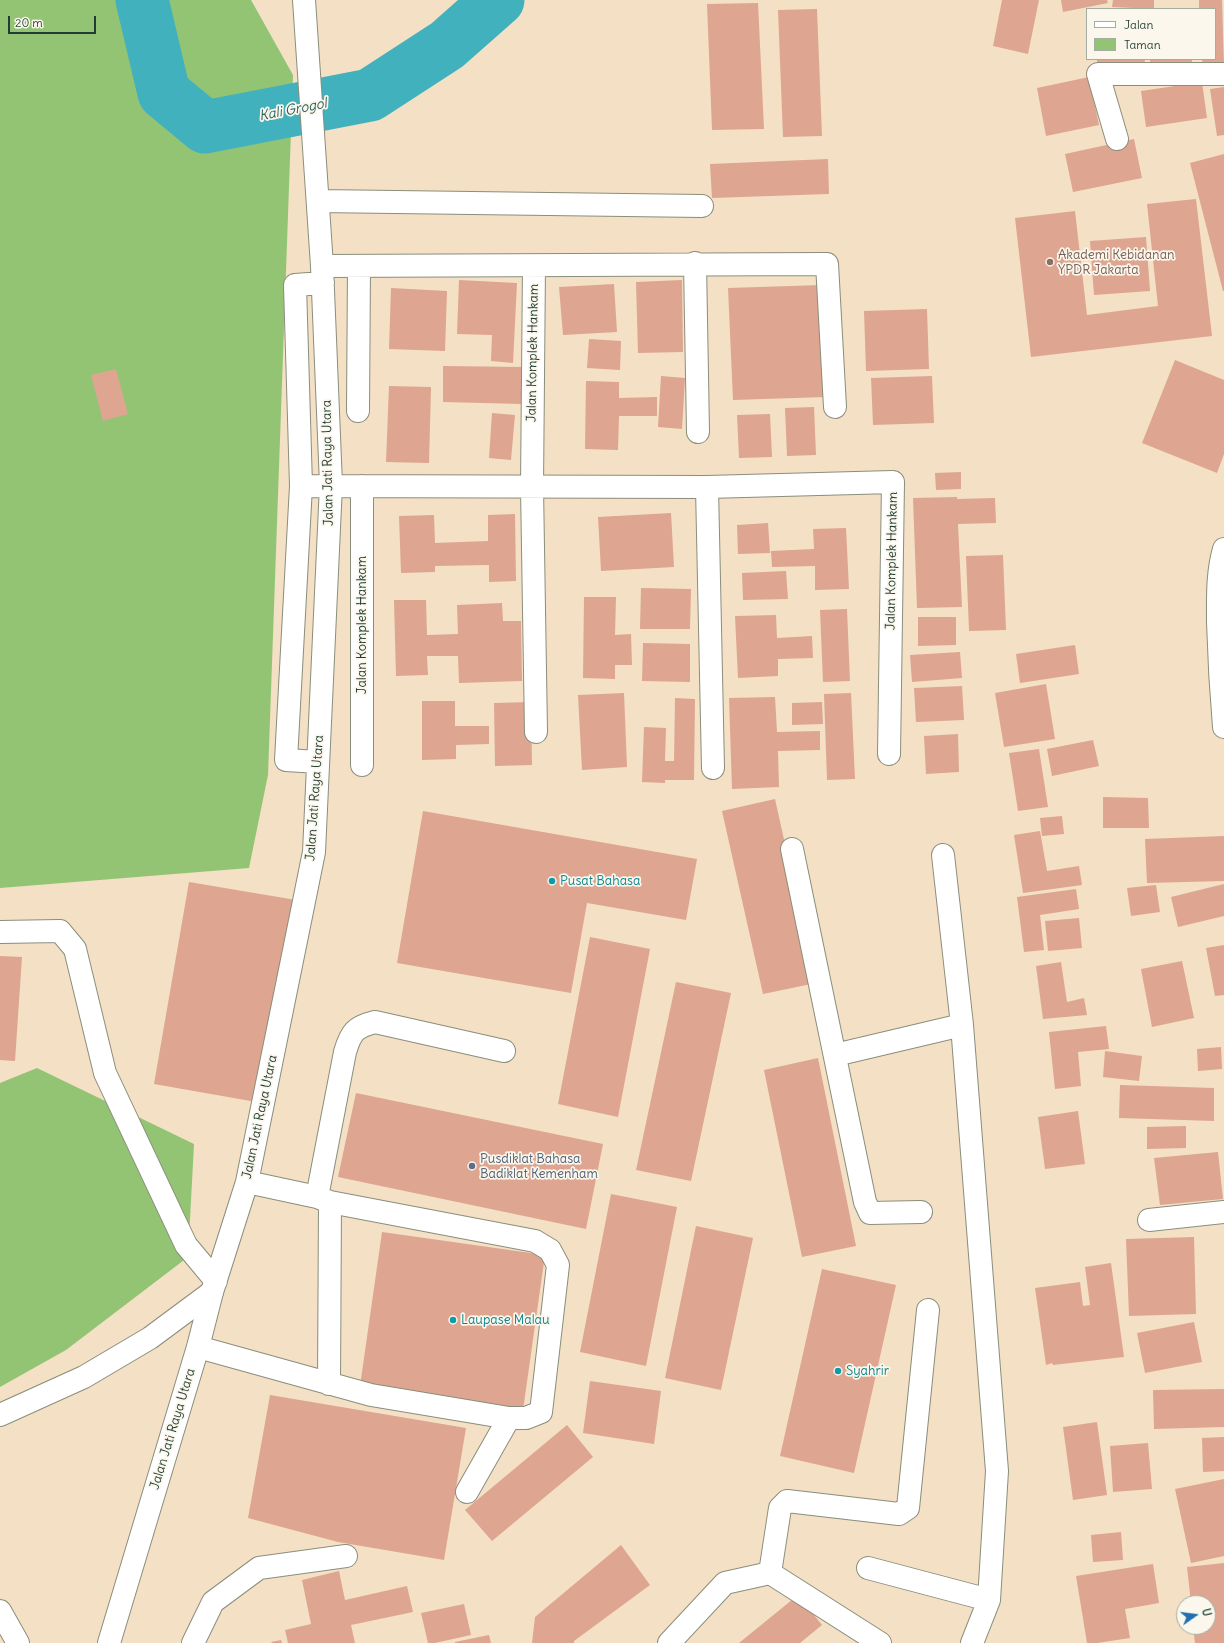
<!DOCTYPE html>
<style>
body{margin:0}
#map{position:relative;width:1224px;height:1643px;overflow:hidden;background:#f4e0c5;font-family:Delius,sans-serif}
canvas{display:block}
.legend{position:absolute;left:1086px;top:8px;width:130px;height:52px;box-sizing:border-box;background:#fbf7ec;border:1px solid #a3ada2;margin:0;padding:5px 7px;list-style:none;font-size:12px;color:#1f3d34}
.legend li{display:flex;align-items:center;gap:8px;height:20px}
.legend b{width:20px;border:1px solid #a3ada2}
.north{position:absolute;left:1176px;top:1595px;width:40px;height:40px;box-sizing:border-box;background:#fbf7ec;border:1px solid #a3ada2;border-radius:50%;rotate:76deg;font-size:11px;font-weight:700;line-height:16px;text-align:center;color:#1f3d34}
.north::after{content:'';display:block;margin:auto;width:14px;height:18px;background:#1f6fb2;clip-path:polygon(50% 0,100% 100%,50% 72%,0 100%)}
.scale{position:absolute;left:8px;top:16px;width:88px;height:18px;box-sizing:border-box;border:2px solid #1f3d34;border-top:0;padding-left:5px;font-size:12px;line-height:14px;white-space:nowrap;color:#1f3d34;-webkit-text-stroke:3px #fbf7ec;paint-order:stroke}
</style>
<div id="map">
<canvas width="1224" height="1643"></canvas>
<ul class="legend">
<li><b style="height:5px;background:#fff"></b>Jalan</li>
<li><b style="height:11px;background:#92c474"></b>Taman</li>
</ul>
<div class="north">U</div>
<div class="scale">20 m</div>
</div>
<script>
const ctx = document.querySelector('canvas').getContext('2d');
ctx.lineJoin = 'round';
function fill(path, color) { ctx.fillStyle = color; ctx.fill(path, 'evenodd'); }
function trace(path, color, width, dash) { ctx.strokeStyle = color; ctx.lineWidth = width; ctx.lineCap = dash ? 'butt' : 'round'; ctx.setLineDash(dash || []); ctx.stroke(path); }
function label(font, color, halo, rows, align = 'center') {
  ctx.font = font + ' Delius,sans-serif'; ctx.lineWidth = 3.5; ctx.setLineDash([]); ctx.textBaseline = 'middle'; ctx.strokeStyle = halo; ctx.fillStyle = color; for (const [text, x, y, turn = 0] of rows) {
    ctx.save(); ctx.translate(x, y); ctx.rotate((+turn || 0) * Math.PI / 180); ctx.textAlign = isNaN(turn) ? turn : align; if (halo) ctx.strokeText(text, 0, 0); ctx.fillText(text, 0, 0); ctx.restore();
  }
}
fill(new Path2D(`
 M 0,0 L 251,0 L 293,75 L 268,775 L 249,868 L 0,888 Z
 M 37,1068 L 194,1144 L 188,1257 L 66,1350 L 0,1387 L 0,1083 Z`), '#92c474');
trace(new Path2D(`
 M 142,0 L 164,93 L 205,127 L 370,95 L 447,45 L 498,0`), '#42b1be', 53);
fill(new Path2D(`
 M 1002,0 L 1039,0 L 1028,54 L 993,46 Z
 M 1061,0 L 1107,0 L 1108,3 L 1063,12 Z
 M 1113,0 L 1154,0 L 1154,9 L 1112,7 Z
 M 1199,0 L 1222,0 L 1224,66 L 1203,67 L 1202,59 L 1215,59 L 1215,9 L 1199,9 Z
 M 758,3 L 764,129 L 712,130 L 707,4 Z
 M 817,9 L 822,136 L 783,137 L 778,10 Z
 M 1097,59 L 1145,59 L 1144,71 L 1097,67 Z
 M 1150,59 L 1192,59 L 1192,73 L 1150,71 Z
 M 1089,77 L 1099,125 L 1046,136 L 1037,88 Z
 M 1202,82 L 1207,118 L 1146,127 L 1141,91 Z
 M 1224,87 L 1224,135 L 1217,136 L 1210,89 Z
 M 1134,139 L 1142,178 L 1073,192 L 1065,154 Z
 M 1224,154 L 1224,291 L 1223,291 L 1190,163 Z
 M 828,159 L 829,194 L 712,198 L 710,164 Z
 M 1196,199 L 1212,336 L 1031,357 L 1015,218 L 1075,211 L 1087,315 L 1158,306 L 1147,204 Z
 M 1146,237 L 1150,291 L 1094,295 L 1090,241 Z
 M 459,280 L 517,283 L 513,363 L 491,361 L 492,335 L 457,334 Z
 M 682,280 L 683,352 L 638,353 L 636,282 Z
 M 614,284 L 617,332 L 563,335 L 559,287 Z
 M 822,285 L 826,397 L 733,400 L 728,288 Z
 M 391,288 L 447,291 L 445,351 L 389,349 Z
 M 927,309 L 929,369 L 866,371 L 864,311 Z
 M 589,339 L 621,341 L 620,370 L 587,368 Z
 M 1175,360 L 1224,380 L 1224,454 L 1217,473 L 1142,443 Z
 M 443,366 L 523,367 L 522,404 L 443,402 Z
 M 116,369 L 128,414 L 103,421 L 91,375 Z
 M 661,376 L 685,378 L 682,429 L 658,427 Z
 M 932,376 L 934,423 L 873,425 L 871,378 Z
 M 586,381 L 619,382 L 619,398 L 657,397 L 657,416 L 619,416 L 618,450 L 585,449 Z
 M 389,386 L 431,387 L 429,463 L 386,462 Z
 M 814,407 L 816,455 L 787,456 L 785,408 Z
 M 492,413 L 515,415 L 511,460 L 489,458 Z
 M 770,414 L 772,457 L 739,458 L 737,415 Z
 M 961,472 L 961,489 L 936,490 L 935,473 Z
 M 957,497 L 957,499 L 995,498 L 996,523 L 958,524 L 962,607 L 917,608 L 913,498 Z
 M 671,513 L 674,567 L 601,571 L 598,517 Z
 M 515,514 L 516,581 L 489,582 L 489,565 L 435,566 L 435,572 L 401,573 L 399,516 L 434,515 L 435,543 L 488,541 L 488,515 Z
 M 768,523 L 770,553 L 738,554 L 737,525 Z
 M 846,528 L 849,589 L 815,590 L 815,566 L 772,567 L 771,551 L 814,549 L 813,529 Z
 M 1003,555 L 1006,630 L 969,631 L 966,556 Z
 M 786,571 L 788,599 L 743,600 L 742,573 Z
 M 641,588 L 691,589 L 690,629 L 640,629 Z
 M 584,597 L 616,597 L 615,635 L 631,634 L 632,665 L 615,665 L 615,679 L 583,678 Z
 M 394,600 L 426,600 L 427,635 L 458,634 L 457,605 L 502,603 L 503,621 L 521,621 L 522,681 L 459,683 L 458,656 L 427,656 L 428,675 L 396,676 Z
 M 847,609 L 850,681 L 823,682 L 820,610 Z
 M 776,615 L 777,638 L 812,636 L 813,658 L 778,659 L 778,676 L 738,678 L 735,616 Z
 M 918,617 L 956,617 L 956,645 L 918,646 Z
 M 643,643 L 690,644 L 690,682 L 642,681 Z
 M 1075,645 L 1079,674 L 1020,683 L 1016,654 Z
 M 960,652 L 962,678 L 912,682 L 910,655 Z
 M 1046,684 L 1055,739 L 1004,747 L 995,693 Z
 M 962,686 L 964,720 L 916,722 L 914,688 Z
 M 624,693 L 627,767 L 582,770 L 578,695 Z
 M 851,693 L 855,779 L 827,780 L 824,694 Z
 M 775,697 L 777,732 L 820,731 L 820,750 L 778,751 L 779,787 L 732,789 L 729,698 Z
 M 675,698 L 695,699 L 694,780 L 665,780 L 665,783 L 642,782 L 644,727 L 666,728 L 665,761 L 674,761 Z
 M 422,701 L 455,701 L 455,726 L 489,726 L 489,744 L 456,745 L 456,759 L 422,760 Z
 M 531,702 L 532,765 L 495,766 L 494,703 Z
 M 822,702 L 823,724 L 792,725 L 792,703 Z
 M 958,734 L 959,772 L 926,774 L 924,736 Z
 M 1093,740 L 1099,766 L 1052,776 L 1047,749 Z
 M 1039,749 L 1048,807 L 1018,811 L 1009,753 Z
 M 1103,797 L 1148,798 L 1149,828 L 1103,828 Z
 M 775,799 L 816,983 L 763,994 L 722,811 Z
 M 423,811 L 697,859 L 686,920 L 587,903 L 571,993 L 397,963 Z
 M 1062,816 L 1064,834 L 1042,836 L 1040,818 Z
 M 1040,831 L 1047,871 L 1079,866 L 1082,885 L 1023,893 L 1014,835 Z
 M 1224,836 L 1224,881 L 1147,883 L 1145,839 Z
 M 189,882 L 296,900 L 262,1103 L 154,1084 Z
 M 1224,884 L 1224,916 L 1178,927 L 1171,897 Z
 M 1156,885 L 1160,912 L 1131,916 L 1127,888 Z
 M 1076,889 L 1079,909 L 1040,915 L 1044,950 L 1024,952 L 1017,897 Z
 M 1079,918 L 1082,948 L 1048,951 L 1045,921 Z
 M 590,937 L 650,949 L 618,1117 L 558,1104 Z
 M 1224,945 L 1224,995 L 1215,996 L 1206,948 Z
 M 0,956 L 22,957 L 15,1061 L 0,1060 Z
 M 1182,961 L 1194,1018 L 1152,1027 L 1141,969 Z
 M 1061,962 L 1067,1002 L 1084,998 L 1087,1015 L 1043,1019 L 1036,966 Z
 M 676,982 L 731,993 L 691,1181 L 636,1170 Z
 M 1106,1026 L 1109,1049 L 1078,1052 L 1081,1086 L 1055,1089 L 1049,1032 Z
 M 1221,1047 L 1222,1069 L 1198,1071 L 1197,1049 Z
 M 1105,1051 L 1142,1056 L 1139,1081 L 1103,1077 Z
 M 818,1058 L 856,1246 L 802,1257 L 764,1070 Z
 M 1120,1085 L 1214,1088 L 1214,1121 L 1119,1118 Z
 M 356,1093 L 603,1144 L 586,1229 L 338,1177 Z
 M 1078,1111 L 1085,1164 L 1045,1169 L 1038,1117 Z
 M 1186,1126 L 1186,1148 L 1147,1149 L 1147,1127 Z
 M 1218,1152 L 1223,1199 L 1160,1205 L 1154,1158 Z
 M 611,1194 L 677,1207 L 646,1366 L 580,1352 Z
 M 696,1226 L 753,1238 L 721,1390 L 665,1378 Z
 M 382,1232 L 545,1255 L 523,1410 L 360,1386 Z
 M 1194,1237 L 1196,1314 L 1129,1316 L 1126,1239 Z
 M 1111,1263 L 1124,1357 L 1053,1365 L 1052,1363 L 1046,1365 L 1035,1288 L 1080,1282 L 1083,1306 L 1090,1305 L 1085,1267 Z
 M 822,1269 L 896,1285 L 854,1473 L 780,1456 Z
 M 1194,1322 L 1202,1362 L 1145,1373 L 1137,1333 Z
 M 590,1381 L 661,1391 L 654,1444 L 583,1433 Z
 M 1224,1389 L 1224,1427 L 1154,1429 L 1153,1390 Z
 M 270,1395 L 466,1428 L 444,1560 L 338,1542 L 248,1518 Z
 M 1097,1422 L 1107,1495 L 1073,1500 L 1063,1427 Z
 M 567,1425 L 593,1457 L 492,1541 L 465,1510 Z
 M 1224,1437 L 1224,1471 L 1203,1472 L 1202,1438 Z
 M 1148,1443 L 1152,1489 L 1113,1492 L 1110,1446 Z
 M 1224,1479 L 1224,1556 L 1191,1563 L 1175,1489 Z
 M 1121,1532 L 1123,1560 L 1093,1562 L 1091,1535 Z
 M 621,1545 L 650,1585 L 574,1641 L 574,1643 L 532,1643 L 535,1617 Z
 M 1224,1563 L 1224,1643 L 1195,1643 L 1193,1627 L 1208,1627 L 1208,1603 L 1191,1603 L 1187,1567 Z
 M 1153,1564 L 1159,1603 L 1125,1609 L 1130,1638 L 1097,1643 L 1087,1643 L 1076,1576 Z
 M 339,1571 L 345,1600 L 407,1586 L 413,1612 L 351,1625 L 355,1643 L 288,1643 L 285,1630 L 311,1624 L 302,1580 Z
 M 798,1595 L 822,1625 L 800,1643 L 739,1643 Z
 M 464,1604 L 471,1635 L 435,1643 L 428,1643 L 421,1613 Z
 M 489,1635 L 491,1643 L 455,1643 L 455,1642 Z
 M 281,1640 L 282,1643 L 272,1643 L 271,1642 Z`), '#dea591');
const minor = new Path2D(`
 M 1117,139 L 1098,74 L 1224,74
 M 318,201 L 702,206
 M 695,263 L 698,432
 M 322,266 L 827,264 L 835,407
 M 534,266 L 532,487 L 536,732
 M 358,411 L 359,266
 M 301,486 L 707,487 L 893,482 L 889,754
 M 362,486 L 362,765
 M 707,487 L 713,768
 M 1224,549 C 1217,573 1218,598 1218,622 C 1219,657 1221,692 1224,727
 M 318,762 L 286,760 L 301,486 L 295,285 L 323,283
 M 792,849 L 865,1202 L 870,1213 L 921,1212
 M 943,855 L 962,1025 L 997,1471 L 989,1600 L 972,1643
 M 0,932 L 60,931 L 75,949 L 105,1073 L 186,1245 L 216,1281
 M 835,1055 L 962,1025
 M 317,1197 L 345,1052 C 351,1032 355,1027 375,1022 L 504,1051
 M 1149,1220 L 1224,1212
 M 198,1347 L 371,1395 L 509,1418 L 526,1418 L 541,1412 L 558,1265 L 550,1250 L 535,1241 L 330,1202 L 317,1197 L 247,1182
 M 329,1384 L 330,1202
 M 467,1492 L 509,1418
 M 868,1568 L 989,1600
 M 770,1573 L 780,1508 L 787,1501 L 899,1514 L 908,1508 L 928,1310
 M 109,1643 L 198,1347 L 212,1292 L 247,1182 L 314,852 L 331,485 L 322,266 L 304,0
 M 193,1643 L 213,1602 L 259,1568 L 346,1556
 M 669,1643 L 725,1583 L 770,1573 L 880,1643`);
const major = new Path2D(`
 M 0,1415 L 84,1377 L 150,1338 L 212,1292
 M 0,1611 L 18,1643`);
trace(minor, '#8a8e7c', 24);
trace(major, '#8a8e7c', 24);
trace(minor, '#fff', 22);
trace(major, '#fff', 22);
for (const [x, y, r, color] of [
 [1050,262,4,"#8d6e63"],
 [552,881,4,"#0f9aa8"],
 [472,1166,4,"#5c6f8a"],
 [453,1320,4,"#0f9aa8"],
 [838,1371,4,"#0f9aa8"]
]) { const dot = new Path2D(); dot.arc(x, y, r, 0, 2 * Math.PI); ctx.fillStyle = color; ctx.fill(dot); trace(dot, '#fbf7ec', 1.5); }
label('13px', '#785e54', '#fbf7ec', [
 ["Akademi Kebidanan",1058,255],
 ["YPDR Jakarta",1058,270]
], 'left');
label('13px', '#1f3d34', '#fbf7ec', [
 ["Jalan Komplek Hankam",533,353,-89],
 ["Jalan Jati Raya Utara",328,463,-91],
 ["Jalan Komplek Hankam",892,561,-89],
 ["Jalan Komplek Hankam",362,625,-90],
 ["Jalan Jati Raya Utara",315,798,-86],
 ["Jalan Jati Raya Utara",260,1117,-78],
 ["Jalan Jati Raya Utara",173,1429,-73]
]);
label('13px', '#0d838f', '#fbf7ec', [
 ["Pusat Bahasa",560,881],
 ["Laupase Malau",461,1320],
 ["Syahrir",846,1371]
], 'left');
label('13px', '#4e5e75', '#fbf7ec', [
 ["Pusdiklat Bahasa",480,1159],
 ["Badiklat Kemenham",480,1174]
], 'left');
label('italic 14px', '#2a605d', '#fbf7ec', [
 ["Kali Grogol",293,110,-11]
]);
</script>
